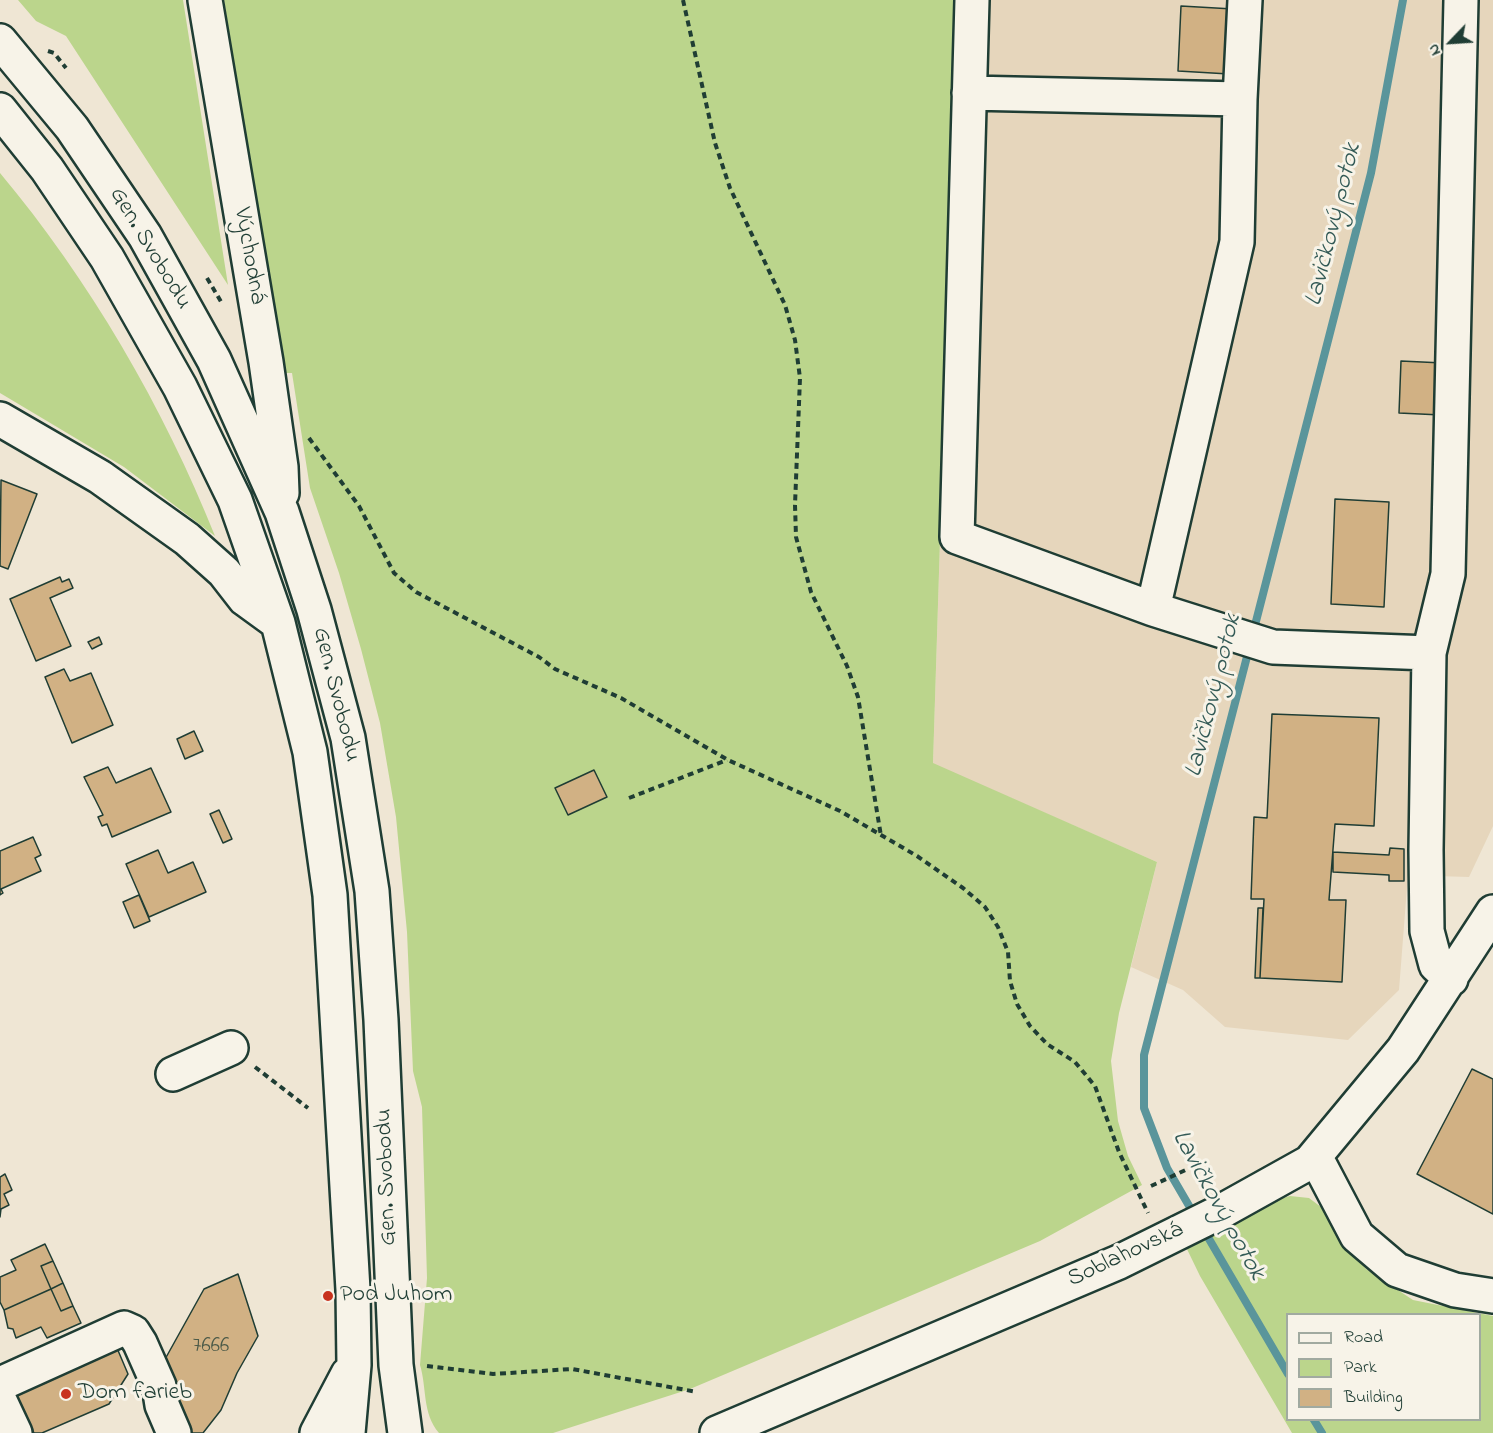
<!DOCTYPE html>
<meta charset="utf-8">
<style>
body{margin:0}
#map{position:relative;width:1493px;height:1433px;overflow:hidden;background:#efe6d4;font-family:"Indie Flower",sans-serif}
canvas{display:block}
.legend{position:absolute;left:1286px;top:1313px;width:195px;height:108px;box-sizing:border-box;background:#f7f3e8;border:2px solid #a1aaa0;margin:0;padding:8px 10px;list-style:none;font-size:18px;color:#1f3d34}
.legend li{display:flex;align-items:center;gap:12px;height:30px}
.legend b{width:30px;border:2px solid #a1aaa0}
.north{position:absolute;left:1421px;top:12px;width:60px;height:60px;-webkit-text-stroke:4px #f7f3e8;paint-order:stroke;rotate:245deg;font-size:16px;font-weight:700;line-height:24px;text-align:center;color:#1f3d34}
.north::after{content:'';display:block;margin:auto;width:21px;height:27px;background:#1f3d34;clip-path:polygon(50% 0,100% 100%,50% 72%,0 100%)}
</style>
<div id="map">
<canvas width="1493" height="1433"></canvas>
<ul class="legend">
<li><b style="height:8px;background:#f7f3e8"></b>Road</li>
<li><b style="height:16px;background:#bbd58c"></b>Park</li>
<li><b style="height:16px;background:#d1b184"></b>Building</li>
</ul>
<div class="north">N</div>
</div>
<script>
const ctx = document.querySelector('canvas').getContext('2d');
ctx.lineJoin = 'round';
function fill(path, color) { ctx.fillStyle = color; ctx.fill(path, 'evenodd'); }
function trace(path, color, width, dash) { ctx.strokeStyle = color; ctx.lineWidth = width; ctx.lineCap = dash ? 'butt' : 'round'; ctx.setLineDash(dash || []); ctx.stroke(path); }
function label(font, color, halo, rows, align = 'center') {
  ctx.font = font + ' "Indie Flower",sans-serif'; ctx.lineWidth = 6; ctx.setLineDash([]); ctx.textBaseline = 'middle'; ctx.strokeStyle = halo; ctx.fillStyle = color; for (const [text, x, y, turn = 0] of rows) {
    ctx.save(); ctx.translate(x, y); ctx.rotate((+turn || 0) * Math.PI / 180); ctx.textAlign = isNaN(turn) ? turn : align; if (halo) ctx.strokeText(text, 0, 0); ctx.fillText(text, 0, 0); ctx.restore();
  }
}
fill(new Path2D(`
 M 957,0 L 1493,0 L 1493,826 L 1469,877 L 1436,876 L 1410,849 L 1399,990 L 1348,1040 L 1225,1027 L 1183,990 L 1131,967 L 1157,862 L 933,764 Z`), '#e6d6bc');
fill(new Path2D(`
 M 18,0 L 183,0 L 228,285 L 66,36 L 36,21 Z
 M 224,0 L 957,0 L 933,763 L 1157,862 L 1119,1013 L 1111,1061 L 1118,1121 L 1128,1156 L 1142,1185 L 1040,1241 L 690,1389 L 553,1433 L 439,1433 C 422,1413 427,1388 420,1365 L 427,1278 L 422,1107 L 413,1071 L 407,932 L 396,817 L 380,723 L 361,649 L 339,573 L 310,488 L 292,373 L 283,373 Z
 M 0,173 C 89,279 164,408 215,536 L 124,467 L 0,393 Z
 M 1290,1196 L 1309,1198 L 1325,1210 L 1366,1269 L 1413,1300 L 1493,1316 L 1493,1433 L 1292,1433 L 1200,1276 L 1185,1245 L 1263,1204 ZM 1288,1314 L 1480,1314 L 1480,1420 L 1288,1420 Z`), '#bbd58c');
trace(new Path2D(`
 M 1253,633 L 1371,173 L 1403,0
 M 1195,1216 L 1167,1168 L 1144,1108 L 1144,1055 L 1250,645
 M 1202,1227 L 1288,1374
 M 1314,1420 L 1322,1433`), '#5a959b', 8);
const building = new Path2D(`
 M 1181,6 L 1233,9 L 1229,74 L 1178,71 Z
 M 1401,361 L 1443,363 L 1441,415 L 1399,413 Z
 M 1,480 L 37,494 L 8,569 L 0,566 Z
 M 1335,499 L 1389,502 L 1384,607 L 1331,604 Z
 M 60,577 L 62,582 L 69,579 L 73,588 L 50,598 L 71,646 L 36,661 L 10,599 Z
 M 99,637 L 102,644 L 92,649 L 88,642 Z
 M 64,669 L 70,681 L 91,673 L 113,725 L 72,743 L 45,677 Z
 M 1272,714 L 1379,718 L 1374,826 L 1335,824 L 1329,900 L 1346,900 L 1342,982 L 1260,978 L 1264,899 L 1251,899 L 1254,817 L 1267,818 Z
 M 194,731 L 203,751 L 185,759 L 177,739 Z
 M 108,767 L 116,783 L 151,768 L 171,812 L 112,837 L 107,824 L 102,826 L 98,817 L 103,815 L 84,777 Z
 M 594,770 L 607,797 L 568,815 L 555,788 Z
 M 219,810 L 232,839 L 223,843 L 210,814 Z
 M 33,837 L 41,855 L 35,858 L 41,871 L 1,889 L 3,893 L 0,895 L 0,851 Z
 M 1390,848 L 1404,849 L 1404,881 L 1389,881 L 1389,875 L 1333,872 L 1333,852 L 1389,855 Z
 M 158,850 L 168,873 L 193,862 L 206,892 L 149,917 L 126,864 Z
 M 139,895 L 150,921 L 134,928 L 123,902 Z
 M 1258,908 L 1263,908 L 1260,978 L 1255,978 Z
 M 1472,1069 L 1493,1079 L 1493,1214 L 1417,1174 Z
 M 5,1174 L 12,1190 L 4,1194 L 9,1205 L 1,1209 L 0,1217 L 0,1177 Z
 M 45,1244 L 53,1261 L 41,1266 L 51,1289 L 4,1310 L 0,1302 L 0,1277 L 16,1270 L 11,1260 Z
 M 53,1261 L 63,1283 L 51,1289 L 41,1266 Z
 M 238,1274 L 258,1336 L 237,1373 L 221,1410 L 203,1433 L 189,1433 L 170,1388 L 164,1361 L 204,1289 Z
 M 63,1283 L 73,1306 L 61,1311 L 51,1289 Z
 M 51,1289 L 61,1311 L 73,1306 L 81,1323 L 47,1338 L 41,1327 L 16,1338 L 13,1329 L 8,1328 L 4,1310 Z
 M 114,1341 L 128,1374 L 109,1404 L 42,1433 L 34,1433 L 12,1385 Z`);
fill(building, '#d1b184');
trace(building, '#1f3d34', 1.5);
const minor = new Path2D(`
 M 205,0 L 266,362 L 281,467 L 282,493
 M 972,0 L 957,537 L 1153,609 L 1237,242 L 1240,99 L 1245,0
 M 0,41 L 72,128 L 145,236 L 214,360 L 282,512 L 314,610 L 348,738 L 372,891 L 381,1020 L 396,1365 L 405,1433
 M 969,93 L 1240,99
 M 0,110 L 47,169 L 107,258 L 180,387 L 235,500 L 278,623 L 310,752 L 330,895 L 353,1290 L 354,1365 L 348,1433
 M 0,419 L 100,477 L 187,539 L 224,572 L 245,599 L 278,623
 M 1153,609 L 1273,647 L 1429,653
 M 1451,979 L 1436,965 L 1427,931 L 1426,850 L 1429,653 L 1448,574 L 1461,0
 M 173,1074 L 231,1048
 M 1315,1156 L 1357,1236 L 1397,1270 L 1455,1290 L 1493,1296
 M 0,1384 L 124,1328 L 133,1332 L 140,1343 L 159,1386 L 162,1405 L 174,1433
 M 0,1401 L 15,1433
 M 317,1433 L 348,1374
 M 717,1433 L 1119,1262 L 1222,1211 L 1310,1162 L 1403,1050 L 1493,912`);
trace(minor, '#1f3d34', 38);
trace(new Path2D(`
 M 683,0 L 715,143 L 730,188 L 785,305 L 795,340 L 800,378 L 795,505 L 796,537 L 811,592 L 847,666 L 858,697 L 881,836
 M 48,51 L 54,53 L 66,68
 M 207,278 L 223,305
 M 309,438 L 359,506 L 394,573 L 416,592 L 539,657 L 555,669 L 621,698 L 728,760 L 840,811 L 917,856 L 963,888 L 985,907 L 998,927 L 1008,952 L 1010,981 L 1017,1004 L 1030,1026 L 1047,1044 L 1075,1062 L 1095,1086 L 1119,1152 L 1148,1213
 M 629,798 L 727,760
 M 255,1067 L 308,1108
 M 1151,1186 L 1190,1168
 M 427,1366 L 493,1374 L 572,1369 L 697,1392`), '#1f3d34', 4, [6, 4.5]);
trace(minor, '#f7f3e8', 33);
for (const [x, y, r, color] of [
 [328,1296,6,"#c8321e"],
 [66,1394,6,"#c8321e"]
]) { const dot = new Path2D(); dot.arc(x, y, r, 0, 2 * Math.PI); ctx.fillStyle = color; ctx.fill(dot); trace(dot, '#f7f3e8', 2); }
label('21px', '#4c5a48', null, [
 ["7666",211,1348]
]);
label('24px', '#1f3d34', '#f7f3e8', [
 ["Gen. Svobodu",149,249,59],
 ["Východná",248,256,80],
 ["Gen. Svobodu",335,695,76],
 ["Gen. Svobodu",388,1177,-92],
 ["Soblahovská",1126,1256,-25]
]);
label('24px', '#1f3d34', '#f7f3e8', [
 ["Pod Juhom",340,1296],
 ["Dom farieb",78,1394]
], 'left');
label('italic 26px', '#335a56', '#f7f3e8', [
 ["Lavičkový potok",1335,225,-76],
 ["Lavičkový potok",1215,696,-76],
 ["Lavičkový potok",1217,1206,61]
]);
</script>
